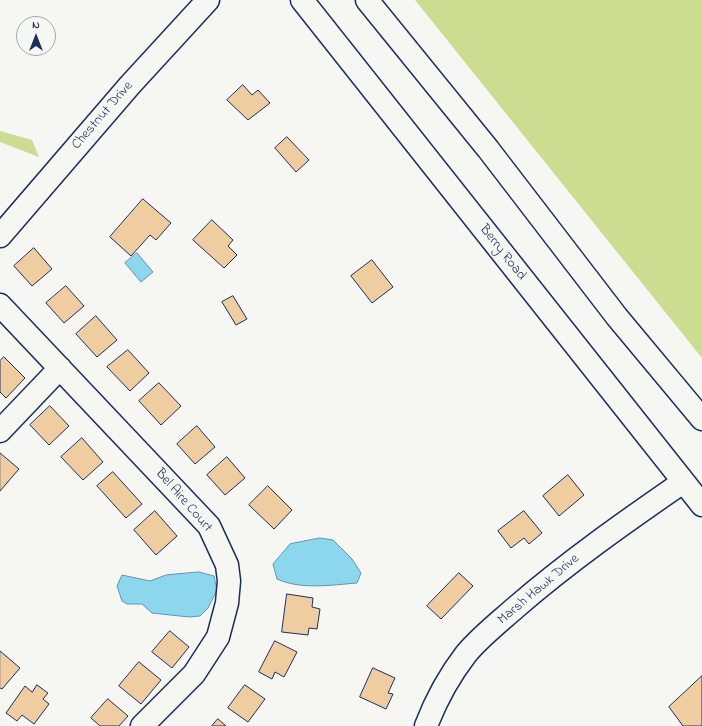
<!DOCTYPE html>
<style>
body{margin:0}
#map{position:relative;width:702px;height:726px;overflow:hidden;background:#f6f6f2;font-family:"Indie Flower",sans-serif}
canvas{display:block}
.north{position:absolute;left:16px;top:16px;width:40px;height:40px;box-sizing:border-box;background:#f6f6f2;border:1px solid #9ea6b7;border-radius:50%;rotate:0deg;font-size:11px;font-weight:700;line-height:16px;text-align:center;color:#1b2f5e}
.north::after{content:'';display:block;margin:auto;width:14px;height:18px;background:#1b2f5e;clip-path:polygon(50% 0,100% 100%,50% 72%,0 100%)}
</style>
<div id="map">
<canvas width="702" height="726"></canvas>
<div class="north">N</div>
</div>
<script>
const ctx = document.querySelector('canvas').getContext('2d');
ctx.lineJoin = 'round';
function fill(path, color) { ctx.fillStyle = color; ctx.fill(path, 'evenodd'); }
function trace(path, color, width, dash) { ctx.strokeStyle = color; ctx.lineWidth = width; ctx.lineCap = dash ? 'butt' : 'round'; ctx.setLineDash(dash || []); ctx.stroke(path); }
function label(font, color, halo, rows, align = 'center') {
  ctx.font = font + ' "Indie Flower",sans-serif'; ctx.lineWidth = 3; ctx.setLineDash([]); ctx.textBaseline = 'middle'; ctx.strokeStyle = halo; ctx.fillStyle = color; for (const [text, x, y, turn = 0] of rows) {
    ctx.save(); ctx.translate(x, y); ctx.rotate((+turn || 0) * Math.PI / 180); ctx.textAlign = isNaN(turn) ? turn : align; if (halo) ctx.strokeText(text, 0, 0); ctx.fillText(text, 0, 0); ctx.restore();
  }
}
fill(new Path2D(`
 M 415,0 L 702,0 L 702,358 Z
 M 0,131 L 32,140 L 39,157 L 0,142 Z`), '#ccdc90');
const water = new Path2D(`
 M 137,253 L 153,272 L 141,282 L 125,263 Z
 M 320,538 L 333,540 L 352,559 L 361,573 L 357,583 C 332,585 301,590 277,579 L 273,564 L 290,544 Z
 M 199,572 L 214,576 L 217,590 L 208,608 L 200,616 L 189,617 L 152,613 L 142,604 L 127,604 L 122,601 L 117,586 L 122,575 L 150,581 L 166,575 Z`);
fill(water, '#8cd7ed');
trace(water, '#5f94b4', 1);
const building = new Path2D(`
 M 243,85 L 252,95 L 258,90 L 270,103 L 248,120 L 227,100 Z
 M 287,137 L 309,160 L 296,172 L 275,148 Z
 M 143,199 L 171,223 L 156,240 L 150,235 L 131,256 L 110,237 Z
 M 212,220 L 233,240 L 228,246 L 237,255 L 224,268 L 193,240 Z
 M 34,248 L 52,269 L 32,286 L 14,266 Z
 M 372,260 L 393,287 L 372,303 L 351,276 Z
 M 66,286 L 84,306 L 64,323 L 46,303 Z
 M 233,296 L 247,319 L 236,325 L 222,302 Z
 M 96,316 L 117,340 L 97,357 L 76,334 Z
 M 128,350 L 149,373 L 130,391 L 107,367 Z
 M 4,357 L 25,378 L 6,398 L 0,392 L 0,361 Z
 M 159,383 L 181,406 L 161,425 L 139,401 Z
 M 50,406 L 69,426 L 49,445 L 30,425 Z
 M 197,426 L 215,447 L 195,464 L 177,444 Z
 M 82,438 L 103,462 L 83,480 L 61,457 Z
 M 0,453 L 19,469 L 0,491 Z
 M 227,457 L 245,478 L 225,495 L 207,475 Z
 M 113,472 L 142,504 L 126,518 L 97,486 Z
 M 568,475 L 584,495 L 559,516 L 543,496 Z
 M 268,486 L 292,510 L 274,529 L 249,505 Z
 M 155,511 L 177,536 L 156,555 L 134,530 Z
 M 524,511 L 542,533 L 529,544 L 524,538 L 511,548 L 498,531 Z
 M 459,573 L 473,586 L 441,619 L 427,606 Z
 M 287,594 L 313,598 L 312,607 L 320,609 L 317,629 L 309,628 L 308,635 L 282,632 Z
 M 170,631 L 189,647 L 172,668 L 152,652 Z
 M 275,641 L 297,652 L 284,677 L 275,672 L 272,679 L 259,672 Z
 M 0,651 L 20,668 L 2,689 L 0,688 Z
 M 139,662 L 161,680 L 141,704 L 119,686 Z
 M 373,668 L 395,678 L 388,693 L 393,694 L 386,709 L 360,697 Z
 M 702,676 L 702,726 L 683,726 L 669,707 Z
 M 37,685 L 48,693 L 43,699 L 49,704 L 34,724 L 22,715 L 17,721 L 6,713 L 25,686 L 32,692 Z
 M 245,685 L 265,699 L 248,722 L 228,708 Z
 M 108,699 L 128,716 L 119,726 L 100,726 L 91,718 Z
 M 218,719 L 226,726 L 212,726 Z`);
fill(building, '#f0cda1');
trace(building, '#1b2f5e', 1);
const minor = new Path2D(`
 M 0,236 L 130,85 L 208,0
 M 0,305 L 209,526 L 227,565 L 229,581 L 227,603 L 218,637 L 194,674 L 142,726
 M 0,431 L 60,368
 M 426,726 C 436,700 449,676 466,654 C 480,637 498,623 515,608 C 568,562 625,522 683,482`);
const highway = new Path2D(`
 M 302,0 L 702,505
 M 367,0 L 488,149 L 617,317 L 702,419`);
trace(minor, '#1b2f5e', 25);
trace(highway, '#1b2f5e', 25);
trace(minor, '#f6f6f2', 22);
trace(highway, '#f6f6f2', 22);
label('14px', '#1b2f5e', '#f6f6f2', [
 ["Chestnut Drive",103,116,-49],
 ["Berry Road",502,253,52],
 ["Bel Aire Court",183,501,49],
 ["Marsh Hawk Drive",539,590,-40]
]);
</script>
